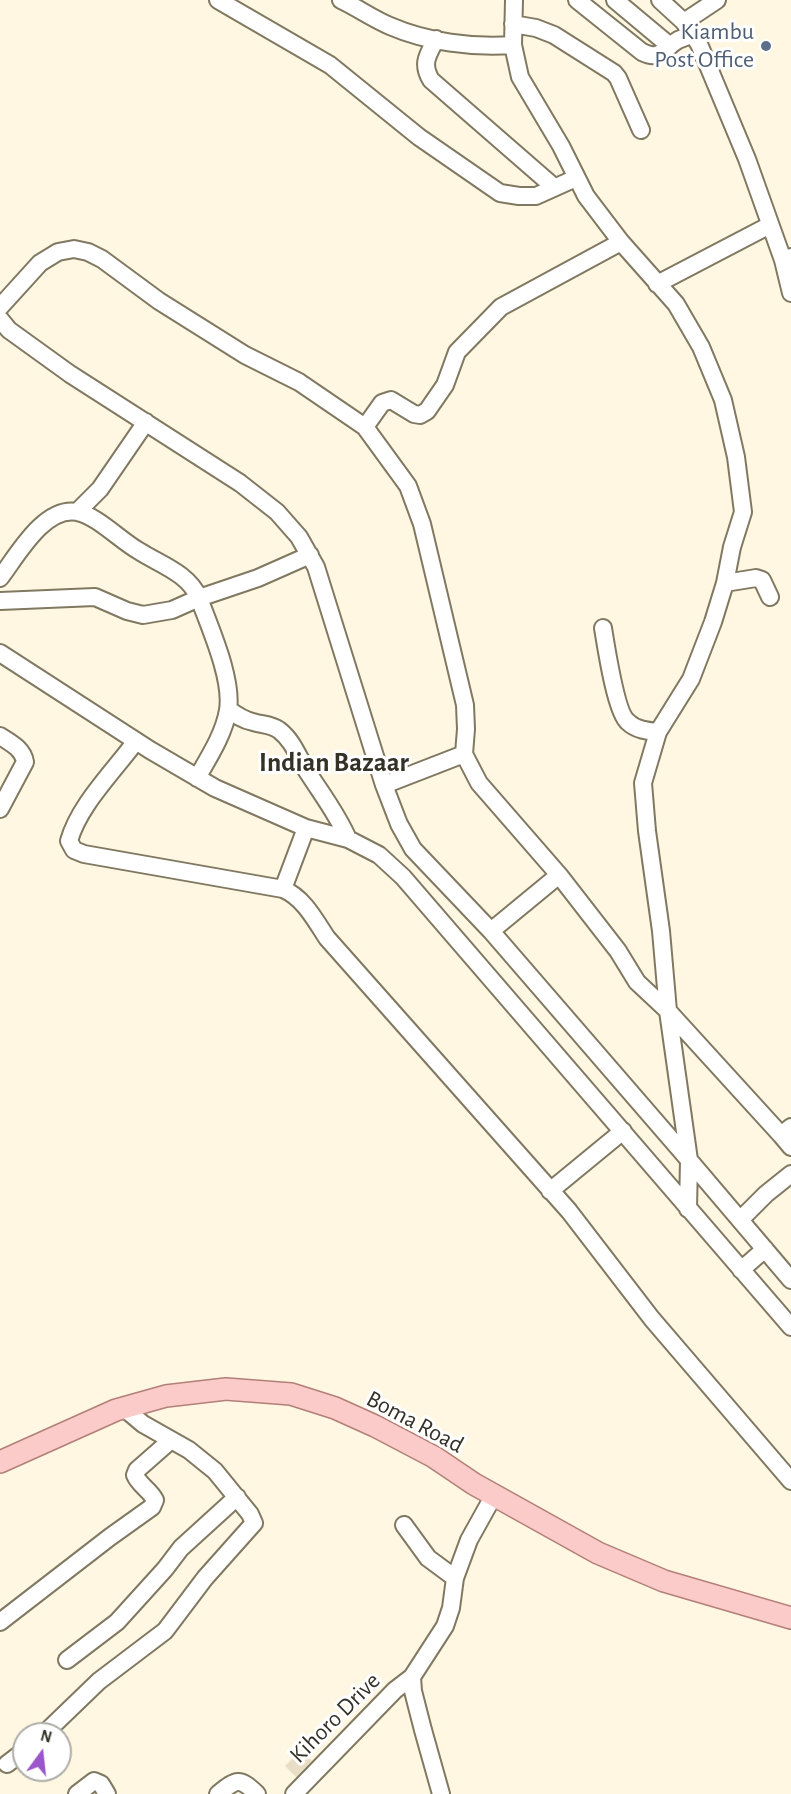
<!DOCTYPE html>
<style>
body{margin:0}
#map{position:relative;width:791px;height:1794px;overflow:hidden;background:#fff7e2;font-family:"Alegreya Sans",sans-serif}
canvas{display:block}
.north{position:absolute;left:12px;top:1722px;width:60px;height:60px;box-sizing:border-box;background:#fff;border:2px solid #aeada9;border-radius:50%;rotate:15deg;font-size:16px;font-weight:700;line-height:24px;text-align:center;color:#343127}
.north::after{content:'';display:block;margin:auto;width:21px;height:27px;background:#9a56ca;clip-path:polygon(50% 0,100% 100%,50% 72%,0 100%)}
</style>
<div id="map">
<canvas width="791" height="1794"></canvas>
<div class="north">N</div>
</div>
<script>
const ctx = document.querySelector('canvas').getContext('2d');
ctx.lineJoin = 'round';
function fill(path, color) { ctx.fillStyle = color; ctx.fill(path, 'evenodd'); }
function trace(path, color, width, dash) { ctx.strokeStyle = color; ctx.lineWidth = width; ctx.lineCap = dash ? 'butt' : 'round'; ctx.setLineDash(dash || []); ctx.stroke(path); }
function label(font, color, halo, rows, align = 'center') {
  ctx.font = font + ' "Alegreya Sans",sans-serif'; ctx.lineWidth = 6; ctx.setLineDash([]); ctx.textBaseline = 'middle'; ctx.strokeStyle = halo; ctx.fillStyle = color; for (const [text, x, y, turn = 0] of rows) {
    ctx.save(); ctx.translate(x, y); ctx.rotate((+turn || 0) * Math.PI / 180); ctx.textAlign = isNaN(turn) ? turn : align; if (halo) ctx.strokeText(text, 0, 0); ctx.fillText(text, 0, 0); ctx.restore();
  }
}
fill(new Path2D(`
 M 301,1750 L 312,1761 L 296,1777 L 285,1766 Z`), '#e8dec5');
const minor = new Path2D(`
 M 218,0 L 330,65 L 419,137 L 500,193 L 519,196 L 536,196 L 576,178
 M 341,0 C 358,8 373,19 390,26 C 427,42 473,48 513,45
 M 514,0 L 513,45 L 520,77 L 561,146 L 586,196 L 621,242 L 676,304 L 701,347 L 723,400 L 736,457 L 743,512 L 732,547 L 725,583 L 713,622 L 691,679 L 658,732 L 643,783 L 647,831 L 661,931 L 668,1011 L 689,1160 L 791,1280
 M 577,0 L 642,52 C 660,61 663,49 678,40 C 683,38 688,36 693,34
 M 615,0 L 670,46
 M 660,0 L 684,22 L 699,44 L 747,159 L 783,260
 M 684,22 L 717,0
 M 513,24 L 536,28 L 554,35 L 614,73 L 618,78 L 641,130
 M 436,39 C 428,55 421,63 431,80 L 554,187
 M 791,257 L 783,260 L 791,293
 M 657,284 L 770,225
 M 0,307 L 40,263 L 58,252 L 74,249 L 88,252 L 102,259 L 159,301 L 245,355 L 299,382 L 365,427 L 408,486 L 422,524 L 465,705 L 466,729 L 464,754 L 479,783 L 559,875 L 618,951 L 637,982 L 668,1011 L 781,1135 L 791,1127
 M 0,319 L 9,330 L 70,374 L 240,483 L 277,512 L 299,537 L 316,567 L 384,785 L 399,824 L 413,849 L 491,931 L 689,1160 L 688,1209
 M 365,427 L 382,403 L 391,400 L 414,414 L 420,415 L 427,411 L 445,385 L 457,352 L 501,307 L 621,242
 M 77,512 L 100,489 L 146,422
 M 0,578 C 17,556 44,506 77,512 C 96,515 121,541 139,551 C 161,565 188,573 199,598 C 210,628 233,679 228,710 C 224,734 209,757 197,778
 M 725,583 L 756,578 L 762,580 L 770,597
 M 0,601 L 95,597 L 127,611 L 143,615 L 172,610 L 199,598 L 258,578 L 310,555
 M 603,628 C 606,646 616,713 628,722 C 636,730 648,731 658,732
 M 0,653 L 150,750 L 215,788 L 306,828 L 348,839 L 379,855 L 403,877 L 791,1327
 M 228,709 C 236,715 243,720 253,722 C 262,725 270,724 279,730 C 292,740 297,754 305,768 C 320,792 337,813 348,839
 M 0,736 C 11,743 23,749 25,762 L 0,809
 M 136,741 C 114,771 79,805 69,841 L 74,850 L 84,854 L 283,889 C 304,898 315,920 327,938 L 569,1211 L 652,1319 L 791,1481
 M 384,785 L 464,754
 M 283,889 L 306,828
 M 491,931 L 559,875
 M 781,1135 L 791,1147
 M 550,1191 L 623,1131
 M 740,1220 L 766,1194 L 791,1174
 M 741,1270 L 765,1249
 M 404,1525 L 428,1558 L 455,1578
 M 0,1622 L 110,1537 L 152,1507 L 155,1500 C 150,1490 139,1485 135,1475 L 137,1470 L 170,1441
 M 67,1660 L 117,1622 L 165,1569 L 181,1548 L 237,1497
 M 44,1734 L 99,1681 L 165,1631 L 205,1578 L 254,1523 L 250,1514 L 215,1471 L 189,1450 L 143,1424 L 124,1408
 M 7,1764 L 24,1751
 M 77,1794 L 94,1781 L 101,1784 L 107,1794
 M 218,1794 C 237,1779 239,1777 257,1794
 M 294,1794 L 395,1690 L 412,1677
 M 441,1794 L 423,1730 L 413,1691 L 412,1677 L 445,1626 L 451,1608 L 455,1578 L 469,1540 L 494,1495`);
const major = new Path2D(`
 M 0,1462 L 116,1410 L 166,1396 L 226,1389 L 291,1394 L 335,1408 L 375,1426 L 434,1457 L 474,1484 L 598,1553 L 664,1581 L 791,1618`);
trace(minor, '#817861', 20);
trace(major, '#b37f78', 24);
trace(minor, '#fff', 16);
trace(major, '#facbc8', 21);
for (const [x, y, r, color] of [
 [766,46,6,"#5c6f8a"]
]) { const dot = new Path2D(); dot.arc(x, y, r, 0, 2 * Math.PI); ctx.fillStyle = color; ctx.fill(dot); trace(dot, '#fff', 2); }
label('24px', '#4e5e75', '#fff', [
 ["Kiambu",754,32],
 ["Post Office",754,60]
], 'right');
label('24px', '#343127', '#fff', [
 ["Boma Road",415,1422,28],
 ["Kihoro Drive",335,1718,-45]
]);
label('bold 27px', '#343127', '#fff', [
 ["Indian Bazaar",334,763]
]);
</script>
